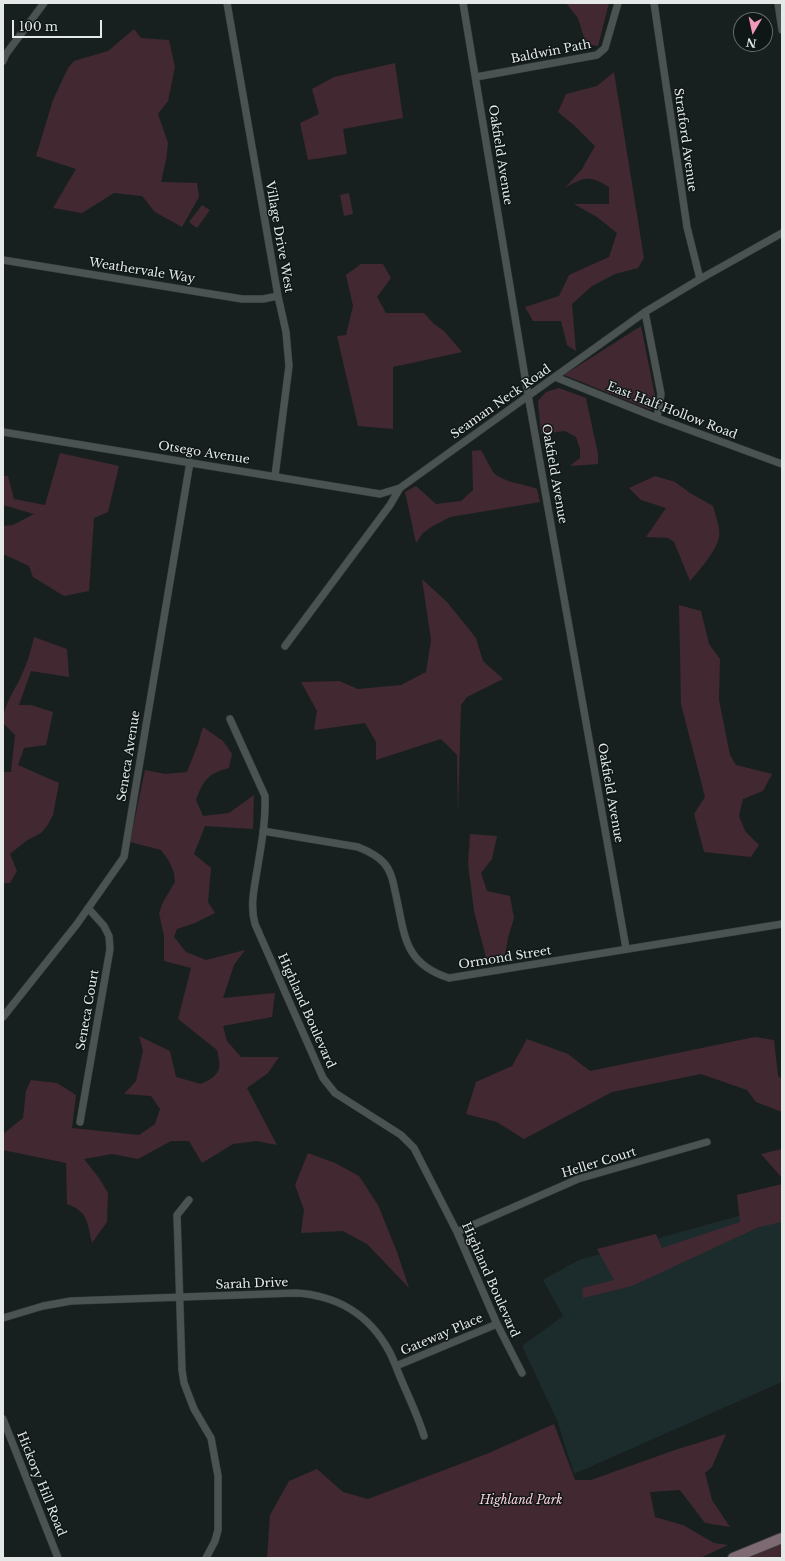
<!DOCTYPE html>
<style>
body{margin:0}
#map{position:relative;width:785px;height:1561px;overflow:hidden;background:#18201f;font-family:"Libre Baskerville",serif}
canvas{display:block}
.frame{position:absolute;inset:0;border:4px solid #e4e9e8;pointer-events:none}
.north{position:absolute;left:733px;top:12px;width:40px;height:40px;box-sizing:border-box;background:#0f1616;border:1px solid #646a6a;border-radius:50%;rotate:189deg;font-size:11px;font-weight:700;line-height:16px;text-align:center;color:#e4e9e8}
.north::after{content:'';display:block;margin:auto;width:14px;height:18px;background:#f09ab7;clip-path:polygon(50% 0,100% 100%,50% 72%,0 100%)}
.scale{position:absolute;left:12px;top:20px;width:90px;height:18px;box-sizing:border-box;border:2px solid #e4e9e8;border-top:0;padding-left:5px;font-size:12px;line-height:14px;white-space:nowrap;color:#e4e9e8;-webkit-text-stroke:3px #0f1616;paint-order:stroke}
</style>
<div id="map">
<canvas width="785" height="1561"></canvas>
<div class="frame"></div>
<div class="north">N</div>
<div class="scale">100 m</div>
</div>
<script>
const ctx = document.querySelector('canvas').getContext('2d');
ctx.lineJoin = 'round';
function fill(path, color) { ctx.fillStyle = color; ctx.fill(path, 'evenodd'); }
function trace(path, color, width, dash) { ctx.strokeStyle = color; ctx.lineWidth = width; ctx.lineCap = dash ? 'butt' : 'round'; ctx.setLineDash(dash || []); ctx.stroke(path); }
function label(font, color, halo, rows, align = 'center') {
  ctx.font = font + ' "Libre Baskerville",serif'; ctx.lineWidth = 3; ctx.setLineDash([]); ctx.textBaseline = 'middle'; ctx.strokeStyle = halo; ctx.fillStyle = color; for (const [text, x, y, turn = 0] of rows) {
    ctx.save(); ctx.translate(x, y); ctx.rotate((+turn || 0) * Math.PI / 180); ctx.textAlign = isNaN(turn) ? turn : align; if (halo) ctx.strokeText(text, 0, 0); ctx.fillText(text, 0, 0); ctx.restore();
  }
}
fill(new Path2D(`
 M 782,1204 L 782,1382 L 574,1474 L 557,1420 L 522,1346 L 563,1316 L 543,1280 L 579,1260 Z`), '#1c2b2b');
fill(new Path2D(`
 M 566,3 L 609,3 L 598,46 L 586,44 L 578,18 Z
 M 134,29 L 141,38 L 169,40 L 175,67 L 168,101 L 158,114 L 168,143 L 166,160 L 161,182 L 197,183 L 199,197 L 182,227 L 155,212 L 142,196 L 114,193 L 82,213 L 53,208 L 76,169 L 36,156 L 53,100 L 68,68 L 74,61 L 108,51 Z
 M 395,63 L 403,118 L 343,129 L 347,154 L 308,160 L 300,123 L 319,114 L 312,89 L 334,77 Z
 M 614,72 L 644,258 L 638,268 L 615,274 L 592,286 L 572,304 L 576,351 L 567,345 L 561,321 L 533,321 L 525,307 L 559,296 L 569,275 L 609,257 L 617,233 L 597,217 L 574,204 L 609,204 L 609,187 C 589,175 584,177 565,188 L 582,169 L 595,146 L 575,126 L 558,112 L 566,94 L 597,86 Z
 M 349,193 L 353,214 L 344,216 L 340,195 Z
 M 202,205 L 210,210 L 197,228 L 189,222 Z
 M 361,264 L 383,264 L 391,278 L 377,297 L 386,313 L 424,313 L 434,324 L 444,331 L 462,352 L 393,367 L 393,429 L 358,426 L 337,336 L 346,335 L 353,306 L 346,275 Z
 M 641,326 L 655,396 L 651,410 L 564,375 Z
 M 559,388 L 586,398 L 598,454 L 598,464 L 570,466 L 580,458 L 580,449 L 576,437 L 565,431 L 541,434 L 538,401 L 546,392 Z
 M 481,450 C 485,457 489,465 493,472 C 501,482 525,484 537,489 L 540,502 L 450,517 L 431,527 L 423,533 L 416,543 L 405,492 L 416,486 L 436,504 L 461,501 L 473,490 L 472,451 Z
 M 60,453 L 119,466 L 108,512 L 94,518 L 89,591 L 64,596 L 33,577 L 29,566 L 3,554 L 3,526 L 13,525 L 34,514 L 3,505 L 3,476 L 8,476 L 14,499 L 45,505 Z
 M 655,476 L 675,482 L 690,493 L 713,506 C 715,514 721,530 719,537 C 717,550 699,571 690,581 L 674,542 L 668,538 L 646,537 L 666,508 L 641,500 L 629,488 Z
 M 422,579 L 447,602 L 476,638 L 483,661 L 503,679 L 467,697 L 461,705 L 458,815 L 457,755 L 441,739 L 376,760 L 376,742 L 365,723 L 314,730 L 317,711 L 301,682 L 339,681 L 358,689 L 401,685 L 426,672 L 431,640 Z
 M 679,605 L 701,611 L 709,644 L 720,659 L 719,700 L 730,755 L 736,765 L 772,774 L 763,791 L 743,799 L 739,816 L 745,831 L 759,845 L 751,857 L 704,852 L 694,814 L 705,797 L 681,704 Z
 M 34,637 L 67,649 L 69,677 L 31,671 L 19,705 L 31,705 L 53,712 L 46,745 L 24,748 L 18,765 L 59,783 L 53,815 L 47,826 L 41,833 L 26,841 L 10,854 L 17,871 L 10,883 L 3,883 L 3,772 L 11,772 L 15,735 L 3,723 C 3,707 12,694 20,679 C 26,666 31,652 34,637 Z
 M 203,727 L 223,741 L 232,754 L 229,768 C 208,773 203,781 196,800 L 203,816 L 229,813 L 254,795 L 253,829 L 205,826 L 194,854 L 211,868 L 208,902 L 215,913 L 195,923 L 177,929 L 174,937 L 186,952 L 206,960 L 245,950 L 234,965 L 223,998 L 275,993 L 272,1017 L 223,1026 L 227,1041 L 241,1057 L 279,1057 L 268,1073 L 247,1088 L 277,1145 L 256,1141 L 233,1144 L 202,1163 L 189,1141 L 171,1141 L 138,1159 L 112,1154 L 84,1159 L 99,1178 L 108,1193 L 107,1222 L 92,1243 C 87,1223 89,1212 67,1204 L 66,1163 L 3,1150 L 3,1134 L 23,1118 L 26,1091 L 31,1080 L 57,1083 L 76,1095 L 72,1128 L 139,1135 L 155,1124 L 160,1109 L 151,1096 L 124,1094 L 136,1081 L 143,1051 L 139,1036 L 170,1051 L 176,1077 L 201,1084 C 220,1075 222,1070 217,1050 L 178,1019 L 191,968 L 164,961 L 164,936 L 159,913 L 163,902 L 175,882 L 174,873 L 169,861 L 161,850 L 130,842 L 145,770 L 165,774 L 187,772 L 198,744 Z
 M 470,834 L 497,836 L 492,859 L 481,873 L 487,891 L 510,896 L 514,918 L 508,938 L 505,955 L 499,958 L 487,961 L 474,911 L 468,864 Z
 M 755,1037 L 774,1040 L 778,1076 L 782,1079 L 782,1112 L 756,1102 L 747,1090 L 701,1074 L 612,1092 L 524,1139 L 497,1122 L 466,1114 L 476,1082 L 512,1066 L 527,1039 L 568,1054 L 590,1071 Z
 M 782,1149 L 782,1178 L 761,1154 Z
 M 308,1153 L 335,1163 L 359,1176 L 378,1205 L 397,1252 L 409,1288 L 367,1244 L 343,1231 L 301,1233 L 304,1210 L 295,1185 Z
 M 782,1184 L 782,1222 L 759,1227 L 632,1286 L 583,1298 L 582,1288 L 614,1280 L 597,1249 L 656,1234 L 662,1248 L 740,1222 L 737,1195 Z
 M 554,1424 L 575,1480 L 591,1480 L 672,1451 L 726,1434 L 712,1467 L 705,1473 L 712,1500 L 730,1527 L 705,1523 L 680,1490 L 650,1492 L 655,1517 L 683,1525 L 714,1543 L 728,1545 L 700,1558 L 267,1558 L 270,1515 L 289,1481 L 317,1469 L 343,1492 L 368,1499 L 489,1453 Z
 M 782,1544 L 782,1558 L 748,1558 Z`), '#422831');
const street = new Path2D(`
 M 227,3 L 278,296 L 286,332 L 289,366 L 275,476
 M 463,3 L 528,395 L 626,948
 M 654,3 L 687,227 L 700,279
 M 778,3 L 782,30
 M 3,61 L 6,54 L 44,3
 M 476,77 L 597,55 L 605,48 L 618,3
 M 3,260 L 242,299 L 263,299 L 278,296
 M 645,312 L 661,394 L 657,418
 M 555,377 L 657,418 L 782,464
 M 3,432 L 380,494 L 400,488
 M 285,646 L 390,505 L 400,488 L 645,312 L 700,279 L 782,233
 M 230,719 L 265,796 C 266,822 261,846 257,871 C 254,889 250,906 255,924 L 323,1078 L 335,1093 L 401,1135 L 414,1148 L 457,1232 L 497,1324 L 522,1373
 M 263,831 L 358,847 C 368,851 377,855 384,863 C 391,871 393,881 395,891 C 405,933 402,963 449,978 L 782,924
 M 3,1017 L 77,924 L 124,857 L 190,462
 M 80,1122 L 110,949 L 109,936 L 104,926 L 88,908
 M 189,1200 L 177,1215 L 182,1370 L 184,1383 L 194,1409 L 211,1438 L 218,1476 L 218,1530 L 215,1541 L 206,1558
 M 457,1232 L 578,1179 L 707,1142
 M 3,1318 L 43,1306 L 71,1301 L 295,1293 C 336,1295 369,1314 389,1351 C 394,1360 397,1370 401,1379 C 409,1398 418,1416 424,1436
 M 396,1366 L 497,1324
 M 3,1419 L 58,1558`);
const secondary = new Path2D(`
 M 733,1558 L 782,1538`);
trace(street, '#353a3a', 8);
trace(secondary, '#353a3a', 12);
trace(street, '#4b5352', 7);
trace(secondary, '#7e6a72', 10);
label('12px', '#e4e9e8', '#0f1616', [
 ["Baldwin Path",551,52,-11],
 ["Stratford Avenue",685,140,82],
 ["Oakfield Avenue",500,155,81],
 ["Village Drive West",279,237,80],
 ["Weathervale Way",142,271,9],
 ["Seaman Neck Road",501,402,-35],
 ["East Half Hollow Road",672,411,21],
 ["Otsego Avenue",204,453,9],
 ["Oakfield Avenue",554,474,80],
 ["Seneca Avenue",129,756,-81],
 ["Oakfield Avenue",610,793,80],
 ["Ormond Street",505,958,-9],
 ["Seneca Court",88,1010,-80],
 ["Highland Boulevard",306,1011,66],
 ["Heller Court",599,1163,-17],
 ["Highland Boulevard",490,1280,66],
 ["Sarah Drive",252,1284,-2],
 ["Gateway Place",442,1335,-23],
 ["Hickory Hill Road",41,1484,68]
]);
label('italic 12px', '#fad0dd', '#0f1616', [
 ["Highland Park",521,1501]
]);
</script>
